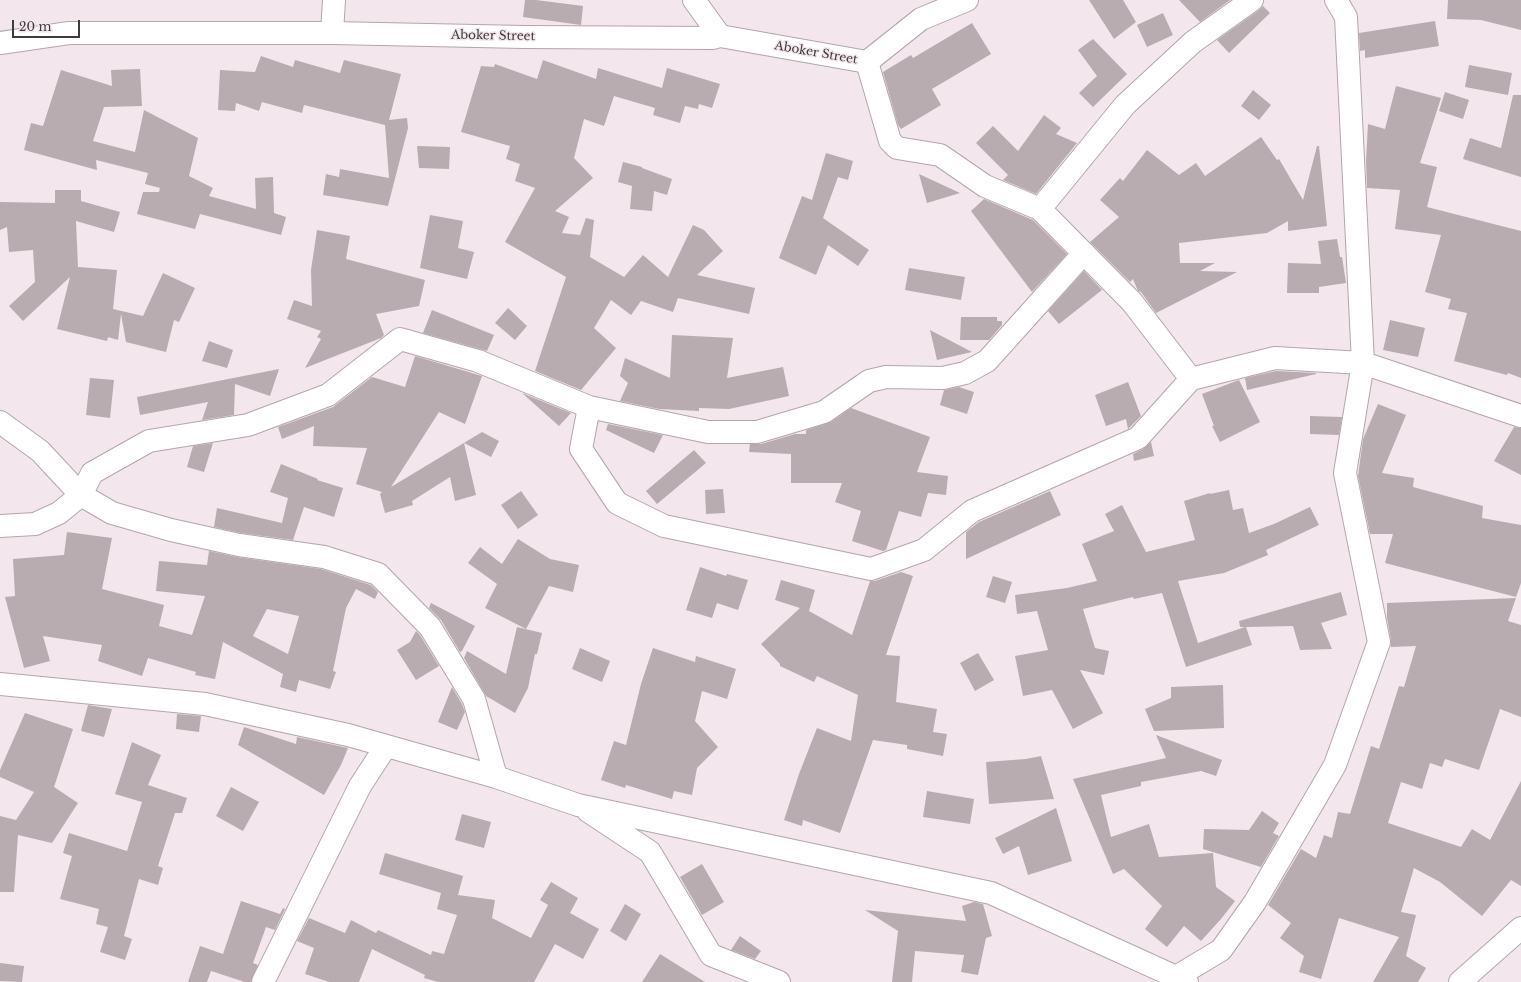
<!DOCTYPE html>
<style>
body{margin:0}
#map{position:relative;width:1521px;height:982px;overflow:hidden;background:#f3e6ec;font-family:"Libre Baskerville",serif}
canvas{display:block}
.scale{position:absolute;left:12px;top:20px;width:68px;height:18px;box-sizing:border-box;border:2px solid #3f3a3c;border-top:0;padding-left:5px;font-size:12px;line-height:14px;white-space:nowrap;color:#3f3a3c;-webkit-text-stroke:3px #f3e6ec;paint-order:stroke}
</style>
<div id="map">
<canvas width="1521" height="982"></canvas>
<div class="scale">20 m</div>
</div>
<script>
const ctx = document.querySelector('canvas').getContext('2d');
ctx.lineJoin = 'round';
function fill(path, color) { ctx.fillStyle = color; ctx.fill(path, 'evenodd'); }
function trace(path, color, width, dash) { ctx.strokeStyle = color; ctx.lineWidth = width; ctx.lineCap = dash ? 'butt' : 'round'; ctx.setLineDash(dash || []); ctx.stroke(path); }
function label(font, color, halo, rows, align = 'center') {
  ctx.font = font + ' "Libre Baskerville",serif'; ctx.lineWidth = 3; ctx.setLineDash([]); ctx.textBaseline = 'middle'; ctx.strokeStyle = halo; ctx.fillStyle = color; for (const [text, x, y, turn = 0] of rows) {
    ctx.save(); ctx.translate(x, y); ctx.rotate((+turn || 0) * Math.PI / 180); ctx.textAlign = isNaN(turn) ? turn : align; if (halo) ctx.strokeText(text, 0, 0); ctx.fillText(text, 0, 0); ctx.restore();
  }
}
fill(new Path2D(`
 M 525,0 L 536,0 L 583,6 L 581,25 L 523,17 Z
 M 1089,0 L 1123,0 L 1136,22 L 1114,39 Z
 M 1179,0 L 1230,0 L 1200,22 Z
 M 1448,0 L 1521,0 L 1521,30 L 1481,20 L 1447,19 Z
 M 1263,6 L 1270,13 L 1229,53 L 1217,40 L 1259,10 Z
 M 1163,13 L 1173,35 L 1147,47 L 1137,25 Z
 M 1435,21 L 1439,46 L 1365,58 L 1365,50 L 1360,51 L 1359,33 Z
 M 972,23 L 991,54 L 932,89 L 941,105 L 901,129 L 898,125 L 883,72 L 911,55 L 913,58 Z
 M 1093,39 L 1127,74 L 1093,107 L 1079,93 L 1097,76 L 1078,50 Z
 M 261,56 L 293,67 L 295,60 L 340,73 L 344,60 L 401,74 L 389,120 L 407,118 L 408,128 L 388,206 L 323,195 L 326,174 L 339,177 L 340,169 L 389,178 L 385,125 L 304,105 L 302,113 L 262,102 L 259,111 L 236,103 L 235,111 L 218,110 L 220,70 L 255,72 Z
 M 543,60 L 596,79 L 598,68 L 662,88 L 667,68 L 720,84 L 712,108 L 699,104 L 698,109 L 685,106 L 680,123 L 653,115 L 655,108 L 614,96 L 604,126 L 584,119 L 574,158 L 593,178 L 555,211 L 569,217 L 562,233 L 580,235 L 586,218 L 594,220 L 590,257 L 624,277 L 643,255 L 668,277 L 693,225 L 704,230 L 723,251 L 697,275 L 755,288 L 749,314 L 678,298 L 673,312 L 641,301 L 631,315 L 611,300 L 594,328 L 616,348 L 581,390 L 535,371 L 566,277 L 505,242 L 535,188 L 515,181 L 520,164 L 506,159 L 510,146 L 461,132 L 481,66 L 494,67 L 495,64 L 537,79 Z
 M 1469,65 L 1512,73 L 1508,95 L 1465,87 Z
 M 140,69 L 142,106 L 104,107 L 93,141 L 135,152 L 144,110 L 198,138 L 189,176 L 213,188 L 209,196 L 256,209 L 255,178 L 273,177 L 274,213 L 286,217 L 281,235 L 200,214 L 195,229 L 137,214 L 143,192 L 159,192 L 160,188 L 145,184 L 148,173 L 96,160 L 97,170 L 24,150 L 31,123 L 43,126 L 61,70 L 112,86 L 111,70 Z
 M 1396,86 L 1441,98 L 1420,163 L 1437,167 L 1427,207 L 1521,231 L 1521,378 L 1508,373 L 1507,375 L 1454,361 L 1467,313 L 1448,309 L 1451,299 L 1425,292 L 1441,235 L 1395,229 L 1400,190 L 1367,188 L 1366,161 L 1368,124 L 1385,129 Z
 M 1253,90 L 1271,105 L 1259,120 L 1241,106 Z
 M 1445,92 L 1469,100 L 1463,119 L 1439,111 Z
 M 1513,95 L 1521,95 L 1521,177 L 1463,159 L 1470,138 L 1501,148 Z
 M 1044,115 L 1061,128 L 1056,134 L 1077,143 L 1036,194 L 1003,180 L 1008,175 L 976,143 L 993,126 L 1018,151 Z
 M 1261,137 L 1277,160 L 1279,159 L 1303,200 L 1317,146 L 1319,146 L 1327,226 L 1288,231 L 1288,221 L 1267,233 L 1179,243 L 1180,263 L 1215,263 L 1200,271 L 1237,272 L 1156,313 L 1141,292 L 1138,291 L 1133,279 L 1130,282 L 1090,242 L 1119,217 L 1100,200 L 1120,178 L 1123,181 L 1147,150 L 1179,175 L 1196,163 L 1205,176 Z
 M 417,146 L 450,147 L 449,169 L 419,168 Z
 M 826,153 L 853,161 L 848,180 L 838,177 L 823,218 L 869,250 L 858,266 L 828,245 L 816,275 L 779,258 L 802,196 L 812,200 Z
 M 623,162 L 642,167 L 642,168 L 672,179 L 667,195 L 654,191 L 652,211 L 630,209 L 632,186 L 618,182 Z
 M 919,174 L 960,193 L 927,203 Z
 M 55,190 L 81,190 L 81,201 L 120,212 L 114,232 L 76,221 L 78,267 L 117,270 L 113,309 L 143,316 L 163,273 L 195,288 L 179,322 L 174,320 L 166,352 L 126,342 L 121,314 L 118,340 L 108,337 L 107,341 L 57,329 L 70,277 L 23,321 L 9,306 L 35,282 L 33,250 L 9,252 L 7,227 L 0,230 L 0,202 L 55,203 Z
 M 984,199 L 1033,220 L 1067,254 L 1032,292 L 971,211 Z
 M 430,215 L 463,221 L 458,248 L 474,252 L 467,279 L 420,268 Z
 M 317,230 L 350,236 L 346,259 L 425,280 L 419,306 L 376,314 L 384,335 L 381,338 L 305,368 L 321,339 L 317,337 L 321,331 L 287,319 L 294,300 L 312,306 L 311,270 Z
 M 1337,239 L 1340,257 L 1342,257 L 1346,283 L 1319,287 L 1319,293 L 1287,293 L 1288,263 L 1321,264 L 1318,241 Z
 M 909,268 L 965,277 L 961,300 L 905,290 Z
 M 1084,271 L 1102,290 L 1059,324 L 1048,311 Z
 M 508,308 L 527,326 L 515,340 L 495,323 Z
 M 432,310 L 494,335 L 487,351 L 423,333 Z
 M 961,317 L 997,317 L 997,321 L 1002,321 L 1002,325 L 989,340 L 960,340 Z
 M 1390,320 L 1425,328 L 1418,357 L 1383,350 Z
 M 930,330 L 972,352 L 937,360 Z
 M 672,335 L 733,338 L 727,378 L 783,367 L 789,396 L 729,409 L 699,408 L 699,411 L 659,409 L 620,401 L 628,383 L 620,376 L 625,358 L 670,378 Z
 M 209,341 L 233,350 L 227,368 L 202,361 Z
 M 415,356 L 482,376 L 465,424 L 439,412 L 391,487 L 482,432 L 499,441 L 491,457 L 464,443 L 476,495 L 455,501 L 450,477 L 412,501 L 413,505 L 385,513 L 380,494 L 382,492 L 356,484 L 367,448 L 313,446 L 314,426 L 282,439 L 278,427 L 333,407 L 372,377 L 405,387 Z
 M 279,369 L 270,396 L 235,384 L 234,415 L 202,420 L 208,402 L 140,415 L 137,397 Z
 M 1276,371 L 1316,373 L 1316,374 L 1247,390 L 1245,378 Z
 M 90,378 L 114,380 L 110,418 L 86,415 Z
 M 1239,380 L 1260,422 L 1220,442 L 1212,426 L 1214,426 L 1202,394 Z
 M 1128,382 L 1141,416 L 1128,429 L 1126,419 L 1106,426 L 1095,395 Z
 M 959,387 L 974,392 L 967,414 L 940,405 L 944,390 Z
 M 522,393 L 571,413 L 559,426 Z
 M 1378,404 L 1406,415 L 1382,473 L 1414,478 L 1413,487 L 1483,506 L 1482,518 L 1521,525 L 1521,583 L 1516,597 L 1385,563 L 1393,534 L 1370,534 L 1358,476 L 1363,439 Z
 M 851,408 L 930,437 L 917,472 L 948,476 L 946,495 L 928,493 L 921,517 L 899,511 L 886,550 L 883,551 L 852,541 L 861,511 L 835,502 L 842,483 L 791,483 L 791,454 L 749,452 L 750,444 L 761,444 L 795,434 L 806,434 L 806,430 L 831,422 Z
 M 1310,416 L 1342,417 L 1339,435 L 1310,434 Z
 M 608,424 L 663,435 L 654,453 L 606,430 Z
 M 1514,427 L 1521,428 L 1521,475 L 1494,461 Z
 M 1151,442 L 1154,456 L 1134,461 L 1133,454 L 1143,449 Z
 M 213,443 L 204,472 L 187,467 L 193,446 Z
 M 694,450 L 706,463 L 657,504 L 646,491 Z
 M 281,464 L 318,479 L 317,480 L 343,488 L 334,517 L 304,507 L 293,540 L 241,533 L 214,527 L 217,508 L 282,523 L 288,498 L 270,492 Z
 M 723,489 L 725,513 L 706,514 L 705,490 Z
 M 1229,490 L 1233,510 L 1243,508 L 1249,533 L 1274,524 L 1310,507 L 1319,525 L 1266,550 L 1268,555 L 1224,573 L 1178,581 L 1198,643 L 1245,627 L 1240,627 L 1239,621 L 1341,592 L 1347,615 L 1321,623 L 1332,649 L 1300,650 L 1293,626 L 1246,627 L 1252,645 L 1186,667 L 1162,593 L 1134,599 L 1133,597 L 1083,609 L 1095,648 L 1109,651 L 1104,675 L 1080,670 L 1103,713 L 1073,729 L 1052,690 L 1023,696 L 1015,656 L 1048,650 L 1037,611 L 1017,614 L 1015,595 L 1067,588 L 1097,581 L 1082,544 L 1114,531 L 1105,514 L 1122,505 L 1146,552 L 1195,540 L 1184,501 L 1210,493 L 1210,494 Z
 M 521,491 L 538,515 L 518,529 L 501,505 Z
 M 1050,491 L 1061,515 L 966,559 L 966,532 L 979,522 Z
 M 67,532 L 112,538 L 102,589 L 164,605 L 159,626 L 192,635 L 205,596 L 156,591 L 159,561 L 207,565 L 209,551 L 237,557 L 321,569 L 371,585 L 378,592 L 375,599 L 356,589 L 346,608 L 333,671 L 336,672 L 330,689 L 299,680 L 296,692 L 280,687 L 283,674 L 223,642 L 215,679 L 195,675 L 196,672 L 148,658 L 142,676 L 98,661 L 102,645 L 43,636 L 50,661 L 24,668 L 5,597 L 15,596 L 13,559 L 64,555 ZM 267,609 L 299,616 L 288,654 L 253,636 Z
 M 518,539 L 550,559 L 579,565 L 573,592 L 549,586 L 526,629 L 485,608 L 497,584 L 468,563 L 480,547 L 502,564 Z
 M 700,567 L 726,576 L 727,574 L 748,580 L 738,610 L 717,603 L 712,618 L 686,610 Z
 M 901,572 L 913,576 L 886,655 L 900,656 L 896,702 L 937,709 L 933,732 L 947,734 L 943,756 L 907,749 L 907,745 L 873,740 L 840,833 L 803,820 L 802,826 L 784,820 L 799,774 L 817,728 L 851,741 L 858,695 L 817,676 L 814,682 L 780,666 L 780,664 L 761,644 L 800,608 L 775,600 L 781,580 L 815,590 L 809,611 L 852,635 L 870,581 L 875,581 Z
 M 993,576 L 1012,582 L 1005,603 L 986,597 Z
 M 1516,598 L 1508,621 L 1521,625 L 1521,717 L 1500,709 L 1479,770 L 1445,759 L 1442,767 L 1430,763 L 1422,789 L 1401,782 L 1388,823 L 1461,847 L 1472,829 L 1490,840 L 1521,781 L 1521,886 L 1511,880 L 1482,916 L 1440,882 L 1414,868 L 1401,912 L 1416,915 L 1406,956 L 1426,968 L 1418,982 L 1373,982 L 1399,937 L 1339,918 L 1321,979 L 1299,972 L 1304,956 L 1280,938 L 1291,923 L 1268,905 L 1301,849 L 1316,858 L 1324,835 L 1332,838 L 1338,812 L 1350,814 L 1371,746 L 1379,749 L 1399,686 L 1404,687 L 1416,646 L 1391,647 L 1391,640 L 1387,618 L 1387,603 Z
 M 431,603 L 475,626 L 462,651 L 460,652 L 441,620 L 429,608 Z
 M 517,627 L 542,633 L 537,654 L 535,654 L 528,688 L 515,713 L 486,696 L 464,658 L 467,651 L 506,674 Z
 M 416,631 L 420,635 L 439,666 L 416,680 L 397,650 L 410,642 Z
 M 580,648 L 610,661 L 602,682 L 572,669 Z
 M 653,648 L 695,662 L 696,656 L 736,669 L 727,699 L 702,691 L 695,721 L 718,747 L 697,768 L 692,795 L 674,791 L 672,799 L 626,785 L 625,788 L 601,780 L 614,741 L 626,745 L 641,684 Z
 M 978,653 L 994,680 L 975,691 L 960,663 Z
 M 1223,685 L 1224,728 L 1154,731 L 1145,709 L 1171,698 L 1171,687 Z
 M 452,687 L 462,704 L 465,712 L 457,730 L 438,722 Z
 M 88,705 L 112,709 L 104,737 L 81,731 Z
 M 25,713 L 73,729 L 54,787 L 78,803 L 52,843 L 18,835 L 14,892 L 0,892 L 0,816 L 16,820 L 34,792 L 0,777 L 0,770 Z
 M 177,714 L 201,716 L 199,732 L 176,729 Z
 M 244,727 L 296,744 L 297,737 L 348,748 L 341,765 L 324,795 L 238,745 Z
 M 1156,735 L 1222,760 L 1216,776 L 1201,771 L 1141,782 L 1141,786 L 1101,795 L 1111,837 L 1149,824 L 1159,857 L 1213,853 L 1216,887 L 1235,901 L 1221,919 L 1201,941 L 1184,926 L 1167,947 L 1145,929 L 1162,906 L 1124,869 L 1113,874 L 1073,779 L 1166,758 Z
 M 132,742 L 161,755 L 148,785 L 187,798 L 182,813 L 175,813 L 158,866 L 163,868 L 158,885 L 139,879 L 124,936 L 132,939 L 125,960 L 100,952 L 108,927 L 96,924 L 99,909 L 60,899 L 72,856 L 63,853 L 69,833 L 127,851 L 142,802 L 115,794 Z
 M 1041,756 L 1054,799 L 989,804 L 986,762 L 1026,759 Z
 M 231,787 L 259,802 L 243,831 L 216,816 Z
 M 927,791 L 974,799 L 970,824 L 923,817 Z
 M 1056,808 L 1072,861 L 1028,875 L 1019,846 L 1003,854 L 995,838 Z
 M 1262,811 L 1279,823 L 1273,833 L 1279,836 L 1261,867 L 1203,849 L 1204,829 L 1249,830 Z
 M 462,814 L 491,822 L 484,848 L 455,840 Z
 M 385,853 L 463,876 L 458,895 L 495,900 L 492,918 L 531,938 L 548,905 L 540,900 L 551,882 L 578,898 L 570,913 L 599,929 L 583,959 L 555,944 L 534,982 L 438,982 L 424,978 L 425,975 L 372,949 L 359,982 L 329,982 L 305,974 L 314,948 L 297,941 L 309,918 L 345,933 L 351,920 L 376,933 L 378,930 L 431,955 L 432,951 L 444,954 L 457,915 L 437,909 L 441,893 L 379,874 Z
 M 702,864 L 724,902 L 702,915 L 680,877 Z
 M 241,901 L 280,914 L 283,908 L 285,909 L 275,930 L 266,927 L 253,963 L 258,965 L 251,982 L 245,982 L 211,971 L 207,982 L 188,982 L 200,946 L 223,954 Z
 M 974,902 L 983,904 L 992,936 L 986,938 L 978,975 L 961,972 L 964,955 L 915,951 L 912,982 L 892,982 L 898,931 L 865,910 L 966,921 L 962,906 Z
 M 625,904 L 641,914 L 626,941 L 610,931 Z
 M 740,936 L 761,951 L 755,959 L 731,950 Z
 M 660,954 L 705,982 L 642,982 Z
 M 0,963 L 24,966 L 22,982 L 0,981 Z`), '#b8acb1');
const minor = new Path2D(`
 M 694,0 L 720,36
 M 332,33 L 334,0
 M 867,62 L 890,141 L 897,148 L 940,155 L 985,186 L 1040,209 L 1132,302 L 1191,379 L 1275,358 L 1363,363 L 1521,416
 M 1040,209 L 1125,105 L 1193,42 L 1252,0
 M 589,407 L 581,449 L 617,503 L 664,526 L 871,569 L 924,550 L 972,511 L 1138,438 L 1191,379
 M 0,422 L 40,451 L 81,495 L 59,513 L 35,524 L 0,526
 M 0,684 L 205,704 L 348,735 L 496,777 L 578,805 L 991,893 L 1187,982
 M 496,777 L 474,699 L 430,627 L 378,574 L 324,557 L 239,545 L 171,530 L 112,513 L 81,495 L 92,473 L 149,441 L 248,425 L 328,395 L 400,339 L 478,361 L 589,407 L 708,432 L 757,432 L 824,412 L 869,381 L 886,377 L 943,378 L 965,373 L 987,361 L 1084,253
 M 588,811 L 650,852 L 711,955 L 779,982
 M 263,982 L 360,786 L 386,746
 M 1171,982 L 1176,977 L 1221,950 L 1255,902 L 1335,765 L 1379,642 L 1345,473 L 1363,363 L 1346,17 L 1336,0
 M 1460,982 L 1521,928`);
const major = new Path2D(`
 M 0,43 L 69,33 L 332,33 L 524,37 L 713,38 L 720,36 L 867,62 L 921,19 L 967,0`);
trace(minor, '#b2a6ac', 24);
trace(major, '#b2a6ac', 24);
trace(minor, '#fff', 22);
trace(major, '#fff', 22);
label('12px', '#3f3a3c', '#f3e6ec', [
 ["Aboker Street",493,36,1],
 ["Aboker Street",816,53,10]
]);
</script>
